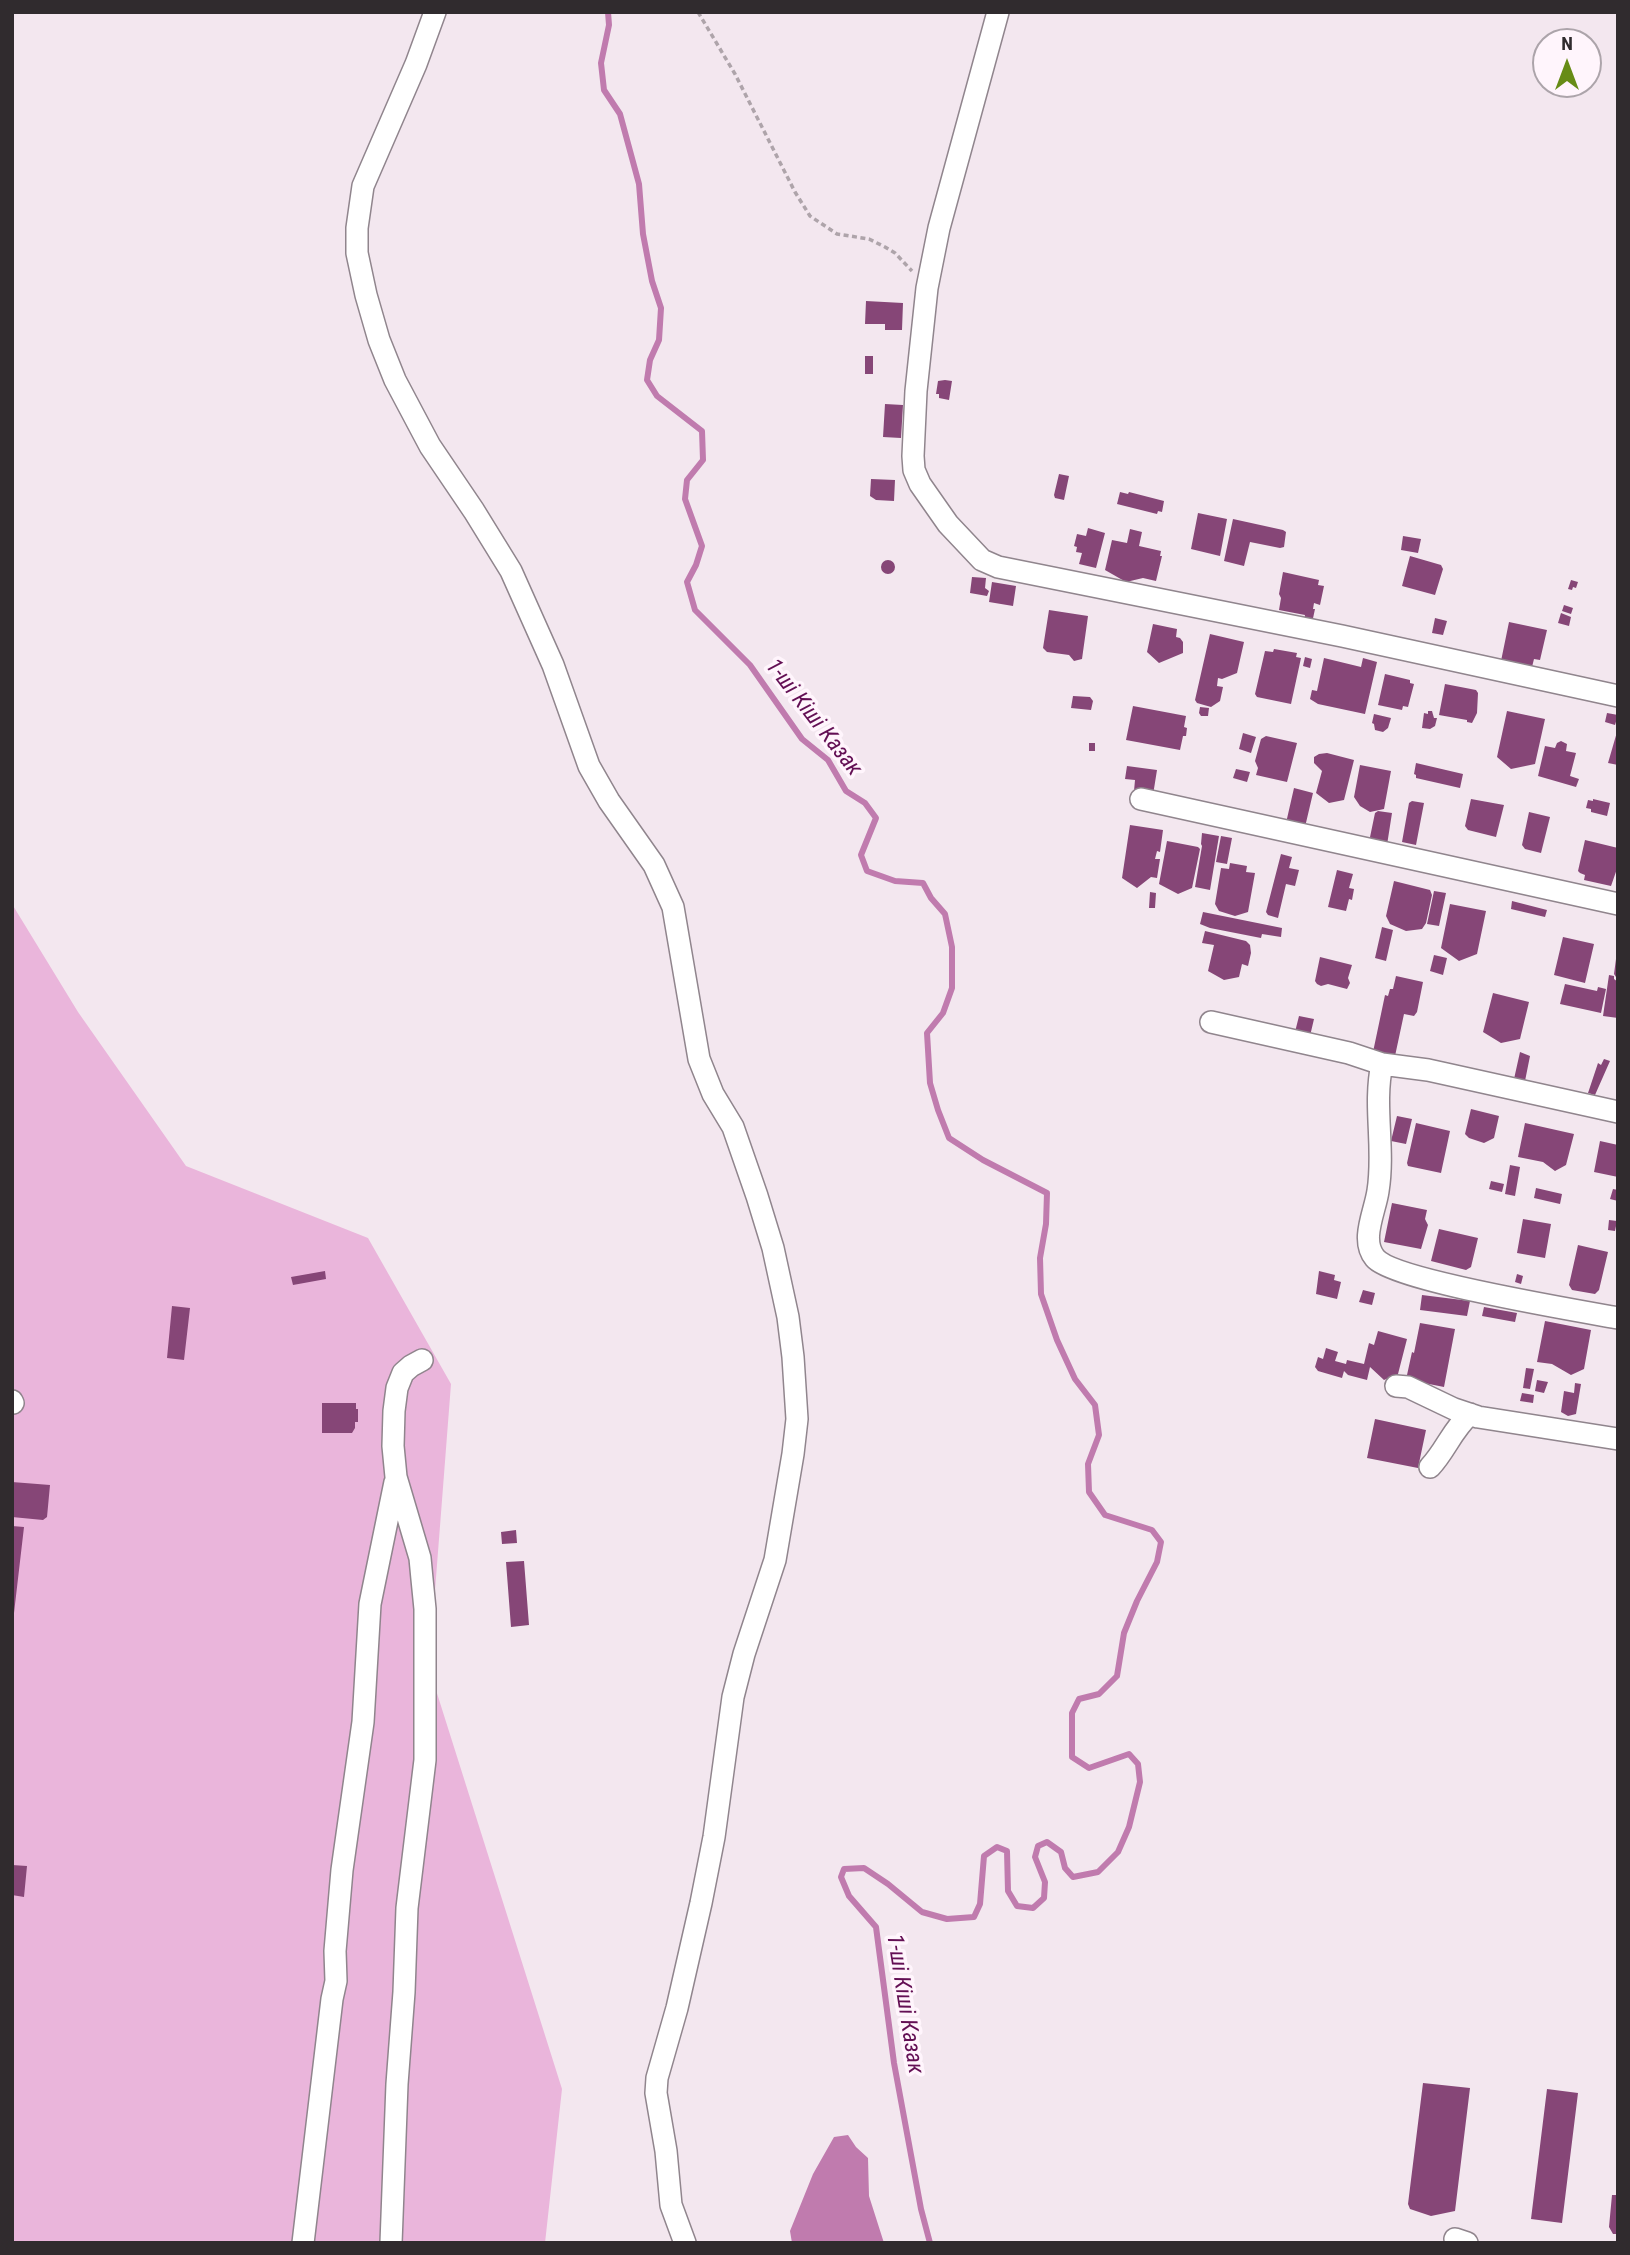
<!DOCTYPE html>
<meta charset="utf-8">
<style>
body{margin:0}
#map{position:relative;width:1630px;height:2255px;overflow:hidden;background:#f3e7ef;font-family:"Roboto Condensed",sans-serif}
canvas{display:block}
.frame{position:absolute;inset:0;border:14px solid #302b2e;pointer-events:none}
.north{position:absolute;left:1532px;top:28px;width:70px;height:70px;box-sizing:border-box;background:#fff5fc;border:2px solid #aca4aa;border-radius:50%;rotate:0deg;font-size:19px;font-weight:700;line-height:28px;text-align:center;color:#302b2e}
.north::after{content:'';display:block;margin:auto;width:24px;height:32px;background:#678c16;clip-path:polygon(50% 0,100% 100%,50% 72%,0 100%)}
</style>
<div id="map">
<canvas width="1630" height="2255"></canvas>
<div class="frame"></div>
<div class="north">N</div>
</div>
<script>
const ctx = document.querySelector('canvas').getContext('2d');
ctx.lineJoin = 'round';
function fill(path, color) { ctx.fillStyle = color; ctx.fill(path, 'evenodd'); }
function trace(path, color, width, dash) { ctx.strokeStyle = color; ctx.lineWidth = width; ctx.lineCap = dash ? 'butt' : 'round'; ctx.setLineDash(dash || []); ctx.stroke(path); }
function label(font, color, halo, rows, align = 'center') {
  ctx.font = font + ' "Roboto Condensed",sans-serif'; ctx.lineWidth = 7; ctx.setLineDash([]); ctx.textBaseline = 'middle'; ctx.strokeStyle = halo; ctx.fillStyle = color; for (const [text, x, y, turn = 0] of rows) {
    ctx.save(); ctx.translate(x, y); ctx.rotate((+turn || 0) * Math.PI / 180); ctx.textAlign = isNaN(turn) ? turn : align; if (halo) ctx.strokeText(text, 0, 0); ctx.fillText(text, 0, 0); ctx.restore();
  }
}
fill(new Path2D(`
 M 12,904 L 78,1012 L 186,1166 L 368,1238 L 451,1384 L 429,1668 L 562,2089 L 545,2243 L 12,2243 Z`), '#eab5db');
fill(new Path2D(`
 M 848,2135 L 856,2147 L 868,2158 L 869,2196 L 884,2243 L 792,2243 L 790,2231 L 813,2174 L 834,2137 Z`), '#c07bae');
trace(new Path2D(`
 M 608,12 L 609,25 L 601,63 L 604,90 L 620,114 L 639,184 L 643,234 L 652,281 L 661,308 L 659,340 L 650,360 L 647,380 L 657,396 L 702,431 L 703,460 L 687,480 L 685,499 L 702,546 L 696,565 L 687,582 L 695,610 L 750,665 L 802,739 L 828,760 L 846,791 L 865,803 L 876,818 L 861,855 L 867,871 L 895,881 L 923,883 L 931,898 L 945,914 L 952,947 L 952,988 L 943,1013 L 927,1033 L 930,1083 L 938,1110 L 949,1138 L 983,1160 L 1047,1193 L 1046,1224 L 1040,1258 L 1041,1294 L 1057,1340 L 1075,1379 L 1095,1405 L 1099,1435 L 1088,1464 L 1089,1492 L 1105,1515 L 1152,1530 L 1161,1542 L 1157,1562 L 1137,1601 L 1124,1633 L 1117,1676 L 1099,1694 L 1079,1699 L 1072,1713 L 1072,1757 L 1089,1768 L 1129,1754 L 1138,1764 L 1140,1782 L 1129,1827 L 1118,1852 L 1098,1872 L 1073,1877 L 1065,1868 L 1061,1852 L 1047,1842 L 1038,1846 L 1035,1857 L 1045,1882 L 1044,1898 L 1033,1908 L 1017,1906 L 1008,1891 L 1007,1851 L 997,1847 L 984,1856 L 980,1904 L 974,1917 L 947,1919 L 922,1912 L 888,1884 L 864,1868 L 844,1869 L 841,1877 L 849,1896 L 876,1927 L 894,2063 L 921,2209 L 930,2243`), '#c07bae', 6);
fill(new Path2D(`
 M 866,301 L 903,303 L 902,330 L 885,330 L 885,324 L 865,324 Z
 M 865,356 L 873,356 L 873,374 L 865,374 Z
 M 945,380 L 952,381 L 949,400 L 939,398 L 939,394 L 936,394 L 938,381 Z
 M 885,404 L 903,405 L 901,438 L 883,437 Z
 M 1059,474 L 1069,476 L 1064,500 L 1055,498 L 1054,495 Z
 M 871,479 L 895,480 L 894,501 L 876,500 L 870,496 Z
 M 1120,492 L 1128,494 L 1129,492 L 1164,501 L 1162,512 L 1158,511 L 1157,514 L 1117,504 Z
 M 1198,513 L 1227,519 L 1220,556 L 1191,549 Z
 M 1233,519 L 1283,530 L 1286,532 L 1284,547 L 1280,548 L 1250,542 L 1244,566 L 1224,561 Z
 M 1088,528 L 1105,533 L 1096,568 L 1079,564 L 1082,553 L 1076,552 L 1077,547 L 1074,546 L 1077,534 L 1086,536 Z
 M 1130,529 L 1142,532 L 1139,546 L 1161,551 L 1160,556 L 1162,556 L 1156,581 L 1143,578 L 1126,582 L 1105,570 L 1112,540 L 1127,543 Z
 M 1403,536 L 1421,539 L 1418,553 L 1401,550 Z
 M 1410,556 L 1441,565 L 1443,569 L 1435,595 L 1402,586 Z
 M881 567a7 7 0 1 1 14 0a7 7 0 1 1-14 0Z
 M 1283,572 L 1319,580 L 1318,585 L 1324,586 L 1320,605 L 1314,603 L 1313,609 L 1315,609 L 1312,623 L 1304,621 L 1305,615 L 1279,610 L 1281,598 L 1279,594 Z
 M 972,577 L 986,578 L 985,588 L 989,591 L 987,596 L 970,593 Z
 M 1571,580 L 1578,582 L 1576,588 L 1573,587 L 1572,590 L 1568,589 Z
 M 992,582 L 1016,586 L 1013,606 L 989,602 Z
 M 1564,605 L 1573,608 L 1571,614 L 1562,611 Z
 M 1049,610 L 1088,616 L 1082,659 L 1074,661 L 1069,655 L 1047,652 L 1043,648 Z
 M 1561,613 L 1571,617 L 1569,626 L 1558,623 Z
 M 1435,618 L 1447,621 L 1443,635 L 1432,633 Z
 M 1509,622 L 1547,630 L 1540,660 L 1534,659 L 1532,667 L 1501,661 Z
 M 1153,624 L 1177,629 L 1176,637 L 1180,638 L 1183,642 L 1183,653 L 1159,663 L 1147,652 Z
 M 1210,634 L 1244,642 L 1237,673 L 1222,679 L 1218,678 L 1217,686 L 1223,687 L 1220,701 L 1211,707 L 1197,703 L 1195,700 Z
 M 1274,649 L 1297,653 L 1296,657 L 1301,658 L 1291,704 L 1257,697 L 1255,694 L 1265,651 L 1273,652 Z
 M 1305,657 L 1312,659 L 1310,668 L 1303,666 Z
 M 1324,658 L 1361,667 L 1363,658 L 1377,662 L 1365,714 L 1318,704 L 1310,699 L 1312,690 L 1317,691 Z
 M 1385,674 L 1410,680 L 1410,683 L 1414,684 L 1408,707 L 1403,706 L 1402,710 L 1378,705 Z
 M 1445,684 L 1476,690 L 1478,693 L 1477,713 L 1472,723 L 1467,722 L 1467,720 L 1439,715 Z
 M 1073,696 L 1090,697 L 1093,701 L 1091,710 L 1071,708 Z
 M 1133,706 L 1186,716 L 1184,727 L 1187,728 L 1186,736 L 1183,736 L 1180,750 L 1126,740 Z
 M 1200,707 L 1209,708 L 1208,716 L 1201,716 L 1199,713 Z
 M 1428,711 L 1432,711 L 1434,718 L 1437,718 L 1435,726 L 1430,729 L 1422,728 L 1424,713 L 1428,714 Z
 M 1507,711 L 1545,719 L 1535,764 L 1511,769 L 1497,757 Z
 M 1607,713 L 1618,715 L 1615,725 L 1605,722 Z
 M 1374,714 L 1391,718 L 1388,728 L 1383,732 L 1375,730 L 1374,724 L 1372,723 Z
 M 1617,732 L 1618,732 L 1618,765 L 1608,763 Z
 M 1243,733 L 1256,737 L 1251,753 L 1239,749 Z
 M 1266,736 L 1297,743 L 1287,782 L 1256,775 L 1258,768 L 1255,761 L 1261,739 Z
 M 1561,741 L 1567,744 L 1566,751 L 1576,753 L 1570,776 L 1579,779 L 1576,787 L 1538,776 L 1545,746 L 1555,748 L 1557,743 Z
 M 1089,743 L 1095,743 L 1095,751 L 1089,751 Z
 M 1327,753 L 1354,760 L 1344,800 L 1329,803 L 1316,793 L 1322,771 L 1314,763 L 1314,757 L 1319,754 Z
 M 1416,763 L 1463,774 L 1460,788 L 1416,778 L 1416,775 L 1414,774 Z
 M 1360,765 L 1391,771 L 1384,809 L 1370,812 L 1360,806 L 1354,797 Z
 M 1127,766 L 1157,770 L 1153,795 L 1134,791 L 1135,780 L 1125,779 Z
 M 1236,769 L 1250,772 L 1247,782 L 1233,778 Z
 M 1294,788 L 1313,793 L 1305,827 L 1286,823 Z
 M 1471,799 L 1504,805 L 1496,837 L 1468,830 L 1465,826 Z
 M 1593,799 L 1610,803 L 1607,816 L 1591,812 L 1591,809 L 1586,808 L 1588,800 L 1593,801 Z
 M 1412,801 L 1424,803 L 1416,845 L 1402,842 L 1409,803 Z
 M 1378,811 L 1392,813 L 1387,845 L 1369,842 L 1375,813 Z
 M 1529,812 L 1550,817 L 1541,853 L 1525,849 L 1522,845 Z
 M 1130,825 L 1163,830 L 1160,852 L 1157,851 L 1155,859 L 1160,859 L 1157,878 L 1151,877 L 1137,888 L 1122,878 Z
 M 1202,833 L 1219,836 L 1210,890 L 1195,887 L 1202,846 L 1201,844 Z
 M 1221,836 L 1232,838 L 1227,864 L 1216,862 Z
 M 1585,840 L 1618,848 L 1618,866 L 1611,886 L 1584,880 L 1585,875 L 1580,873 L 1578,871 Z
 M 1167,841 L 1198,847 L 1200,849 L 1192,888 L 1178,894 L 1159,884 Z
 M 1281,854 L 1292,857 L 1289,868 L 1299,870 L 1295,886 L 1286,884 L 1278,918 L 1268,915 L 1266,912 Z
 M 1230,863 L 1247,866 L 1246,872 L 1255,873 L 1248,912 L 1235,916 L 1219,911 L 1215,904 L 1221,868 L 1229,869 Z
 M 1337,870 L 1353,874 L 1349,888 L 1354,889 L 1352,900 L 1349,899 L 1346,911 L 1328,907 Z
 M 1394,881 L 1430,890 L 1432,895 L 1426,923 L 1422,929 L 1406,931 L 1390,924 L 1386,916 Z
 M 1434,891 L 1446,893 L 1439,926 L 1427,924 Z
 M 1150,892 L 1156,893 L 1155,908 L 1149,908 Z
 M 1512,901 L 1547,910 L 1545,917 L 1511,909 Z
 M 1450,904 L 1486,911 L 1477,954 L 1459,961 L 1441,948 Z
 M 1203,912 L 1282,928 L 1281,937 L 1262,934 L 1261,938 L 1210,928 L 1200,924 Z
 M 1382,927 L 1393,930 L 1386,961 L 1375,958 Z
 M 1205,931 L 1246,941 L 1250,945 L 1251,953 L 1248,966 L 1242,964 L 1239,977 L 1224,980 L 1208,971 L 1214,945 L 1202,943 Z
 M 1563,937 L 1594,944 L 1585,983 L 1554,975 Z
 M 1434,955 L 1447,958 L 1443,975 L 1430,971 Z
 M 1320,957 L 1352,965 L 1348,978 L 1350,983 L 1347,989 L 1328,984 L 1321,986 L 1317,984 L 1315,981 Z
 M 1616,959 L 1618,960 L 1618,980 L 1614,974 Z
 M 1609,975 L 1614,976 L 1614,979 L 1618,982 L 1618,1018 L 1603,1016 Z
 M 1396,976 L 1423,982 L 1417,1012 L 1414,1016 L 1404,1014 L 1395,1056 L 1373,1052 L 1385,995 L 1388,996 L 1390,989 L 1393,989 Z
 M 1565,984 L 1597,991 L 1598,987 L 1606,989 L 1601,1013 L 1560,1004 Z
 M 1493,993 L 1529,1002 L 1520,1039 L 1501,1043 L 1483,1032 Z
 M 1299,1016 L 1314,1019 L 1310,1036 L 1295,1032 Z
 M 1520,1052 L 1530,1056 L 1525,1081 L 1514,1079 Z
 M 1604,1059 L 1610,1061 L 1595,1095 L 1588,1093 L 1598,1063 L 1601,1065 Z
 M 1471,1109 L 1499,1116 L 1494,1138 L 1484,1143 L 1469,1138 L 1465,1134 Z
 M 1397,1116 L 1412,1119 L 1406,1144 L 1391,1141 Z
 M 1416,1123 L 1450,1131 L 1441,1173 L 1408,1166 L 1407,1163 Z
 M 1525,1123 L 1574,1134 L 1566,1165 L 1555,1171 L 1543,1162 L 1518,1157 Z
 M 1600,1141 L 1618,1145 L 1618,1177 L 1594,1172 Z
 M 1510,1165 L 1520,1167 L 1515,1196 L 1505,1194 Z
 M 1491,1181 L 1504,1184 L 1502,1192 L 1489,1189 Z
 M 1536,1188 L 1562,1194 L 1560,1204 L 1534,1198 Z
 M 1613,1189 L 1618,1190 L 1618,1201 L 1610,1199 Z
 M 1392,1203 L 1427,1210 L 1425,1219 L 1428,1225 L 1421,1249 L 1384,1242 Z
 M 1523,1219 L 1551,1224 L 1545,1258 L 1517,1253 Z
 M 1609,1220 L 1617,1221 L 1615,1231 L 1608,1230 Z
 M 1439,1229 L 1478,1238 L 1471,1267 L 1466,1270 L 1431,1261 Z
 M 1578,1245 L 1608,1252 L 1599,1290 L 1595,1294 L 1572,1290 L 1569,1285 Z
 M 325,1271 L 326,1279 L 293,1285 L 291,1277 Z
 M 1319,1271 L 1335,1275 L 1334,1280 L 1341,1282 L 1337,1299 L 1316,1294 Z
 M 1517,1274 L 1523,1276 L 1521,1284 L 1515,1282 Z
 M 1363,1290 L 1375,1293 L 1372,1305 L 1359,1302 Z
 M 1422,1295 L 1470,1301 L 1467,1316 L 1420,1310 Z
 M 172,1306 L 190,1308 L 184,1360 L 167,1358 Z
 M 1484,1307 L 1517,1313 L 1515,1322 L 1482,1316 Z
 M 1545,1321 L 1591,1330 L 1584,1369 L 1571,1375 L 1552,1364 L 1537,1362 Z
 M 1420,1323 L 1455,1329 L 1444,1387 L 1409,1380 L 1410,1376 L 1407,1375 L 1412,1352 L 1414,1353 Z
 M 1378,1331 L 1407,1339 L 1398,1374 L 1384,1380 L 1370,1367 L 1367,1380 L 1348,1375 L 1344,1371 L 1342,1378 L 1318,1371 L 1315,1367 L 1318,1357 L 1323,1359 L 1326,1348 L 1338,1352 L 1335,1361 L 1346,1364 L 1347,1360 L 1364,1364 L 1369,1343 L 1374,1345 Z
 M 1526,1368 L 1534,1369 L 1530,1389 L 1523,1388 Z
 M 1537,1380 L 1548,1382 L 1544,1393 L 1535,1391 Z
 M 1575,1383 L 1581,1384 L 1576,1414 L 1568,1416 L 1561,1412 L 1564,1391 L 1574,1393 Z
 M 1522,1393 L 1534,1395 L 1533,1403 L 1520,1401 Z
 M 322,1403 L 356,1403 L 356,1409 L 358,1409 L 358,1422 L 355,1422 L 355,1428 L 352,1433 L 322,1433 Z
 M 1375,1419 L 1426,1430 L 1418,1468 L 1367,1458 Z
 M 12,1482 L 50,1485 L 47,1517 L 43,1520 L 12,1517 Z
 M 12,1526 L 24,1527 L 14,1613 L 12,1613 Z
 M 516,1530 L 517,1543 L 502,1544 L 501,1532 Z
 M 524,1561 L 529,1625 L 511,1627 L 506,1562 Z
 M 12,1865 L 27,1866 L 24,1897 L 12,1895 Z
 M 1423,2083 L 1470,2088 L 1455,2211 L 1431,2216 L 1410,2209 L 1408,2204 Z
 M 1547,2089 L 1578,2093 L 1562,2223 L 1531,2219 Z
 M 1612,2195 L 1618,2195 L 1618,2234 L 1613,2234 L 1609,2227 Z`), '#864677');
const minor = new Path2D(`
 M 435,12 L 416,64 L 363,186 L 357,228 L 357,253 L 366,295 L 379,340 L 395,380 L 430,446 L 474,511 L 511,571 L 553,665 L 589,766 L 609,801 L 654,865 L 673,907 L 699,1059 L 713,1094 L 733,1127 L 757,1196 L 773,1248 L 788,1317 L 793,1357 L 797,1419 L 793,1454 L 775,1560 L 744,1654 L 733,1697 L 714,1837 L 701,1903 L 677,2008 L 657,2078 L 656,2093 L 666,2151 L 671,2205 L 685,2243
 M 998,12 L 939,228 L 927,288 L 916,391 L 913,456 L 914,470 L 920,484 L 948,524 L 982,560 L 998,567 L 1342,636 L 1618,696
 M 1141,799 L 1618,904
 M 1211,1022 L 1349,1053 L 1382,1064 L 1428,1070 L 1618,1112
 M 1382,1064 C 1373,1106 1385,1148 1378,1191 C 1375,1212 1360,1240 1375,1258 C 1393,1280 1579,1311 1618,1318
 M 1396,1386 L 1408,1387 L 1454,1409 L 1478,1417 L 1618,1439
 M 12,1401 L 13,1403
 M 1430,1467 C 1446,1450 1452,1430 1470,1414
 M 1455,2239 L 1467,2243
 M 303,2243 L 332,1999 L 336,1981 L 335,1951 L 342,1870 L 363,1722 L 370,1604 L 395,1482
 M 391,2243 L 397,2084 L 404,1992 L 407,1908 L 425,1760 L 425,1609 L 422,1579 L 420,1558 L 396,1477 L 393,1446 L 394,1411 L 397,1388 L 403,1373 L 411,1366 L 422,1360`);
trace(minor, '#90858d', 24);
trace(new Path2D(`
 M 698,12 L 735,74 L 795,192 L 810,216 L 837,234 L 869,239 L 885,247 L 895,253 L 912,271`), '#aea4aa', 3.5, [5, 3.5]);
trace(minor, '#fff', 21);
label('italic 23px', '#630f54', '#fff5fc', [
 ["1-ші Кіші Казак",813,718,52],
 ["1-ші Кіші Казак",904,2004,81]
]);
</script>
